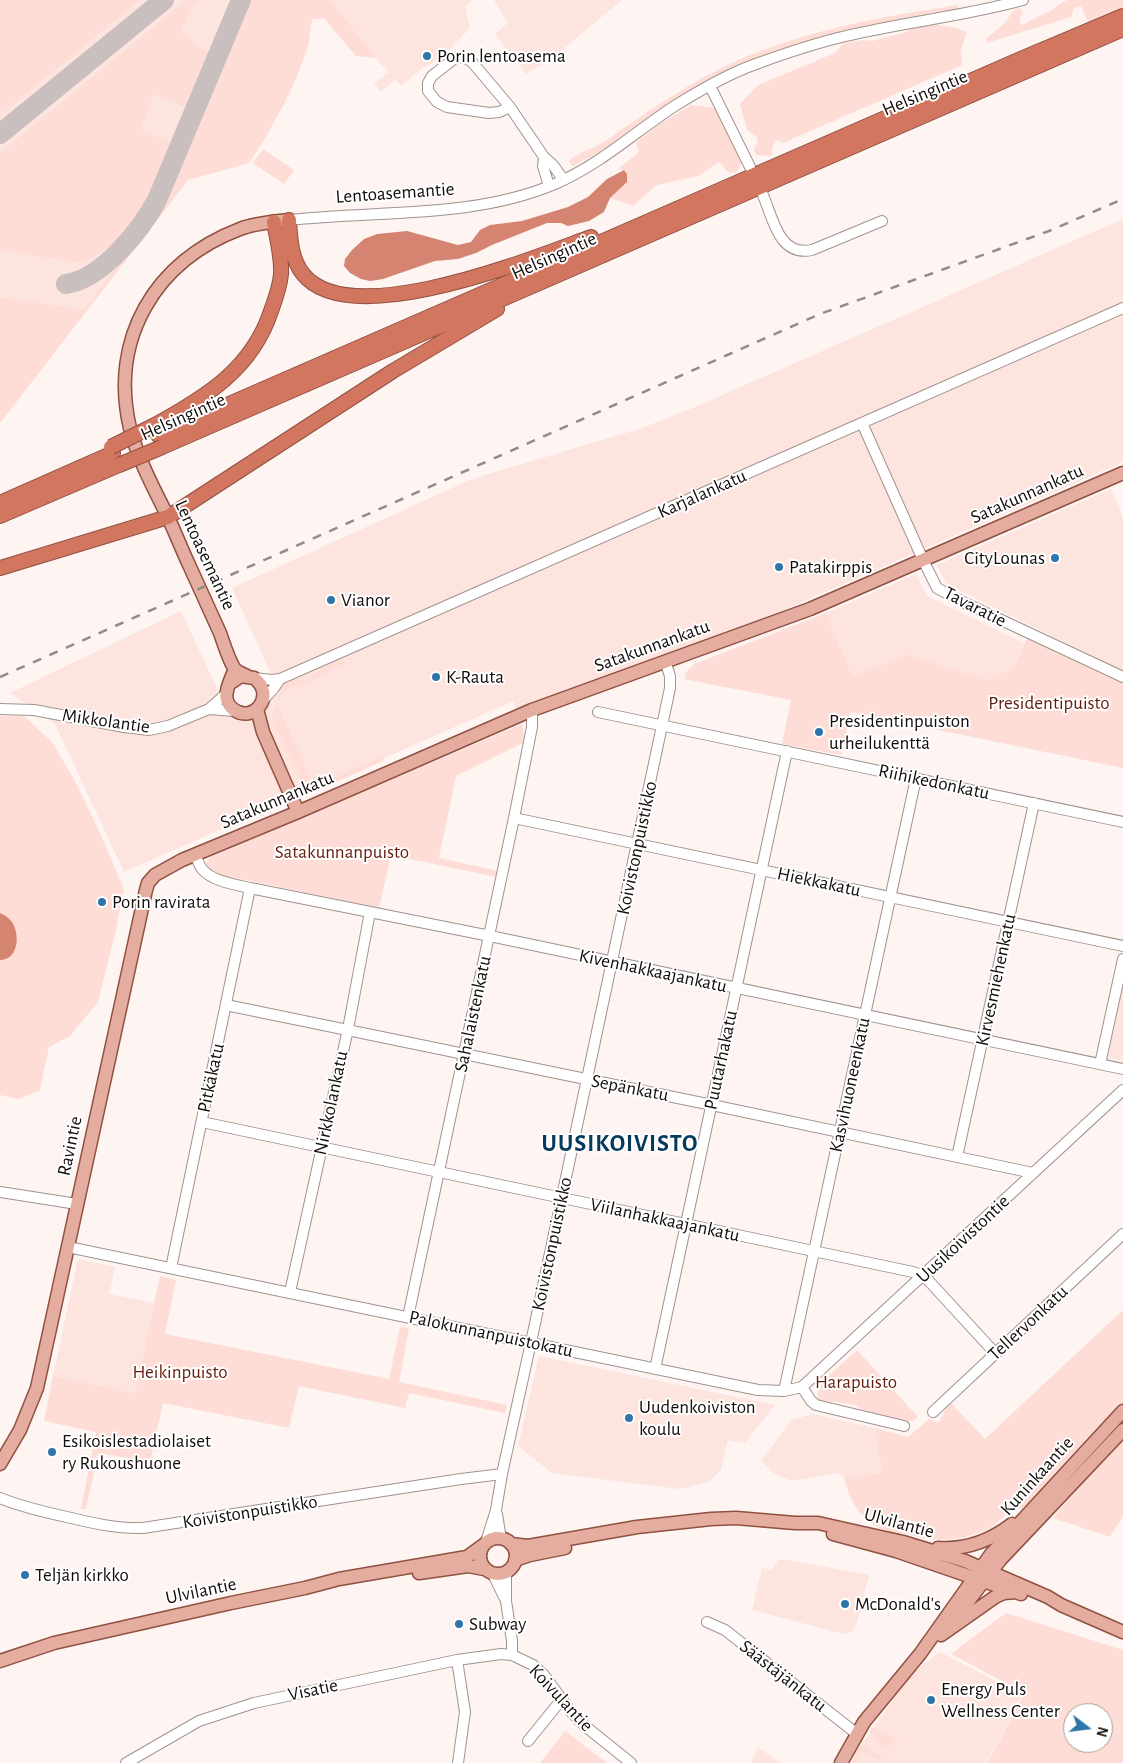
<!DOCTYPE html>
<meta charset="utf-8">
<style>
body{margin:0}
#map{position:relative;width:1123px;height:1763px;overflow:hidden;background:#fef4f2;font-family:"Alegreya Sans",sans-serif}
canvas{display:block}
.north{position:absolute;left:1063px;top:1703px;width:50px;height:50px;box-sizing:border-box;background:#fff;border:1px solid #a09e9d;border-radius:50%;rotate:105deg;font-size:14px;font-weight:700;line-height:20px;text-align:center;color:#120c0b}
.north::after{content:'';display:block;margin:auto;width:18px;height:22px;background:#2e75aa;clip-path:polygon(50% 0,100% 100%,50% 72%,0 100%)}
</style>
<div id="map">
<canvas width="1123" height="1763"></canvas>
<div class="north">N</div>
</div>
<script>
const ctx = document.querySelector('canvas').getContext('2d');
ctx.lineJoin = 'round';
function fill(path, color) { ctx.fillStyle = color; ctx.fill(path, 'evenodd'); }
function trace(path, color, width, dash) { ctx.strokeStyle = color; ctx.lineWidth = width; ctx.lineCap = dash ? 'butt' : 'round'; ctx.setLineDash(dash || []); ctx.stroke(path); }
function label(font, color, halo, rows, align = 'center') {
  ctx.font = font + ' "Alegreya Sans",sans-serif'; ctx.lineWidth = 4; ctx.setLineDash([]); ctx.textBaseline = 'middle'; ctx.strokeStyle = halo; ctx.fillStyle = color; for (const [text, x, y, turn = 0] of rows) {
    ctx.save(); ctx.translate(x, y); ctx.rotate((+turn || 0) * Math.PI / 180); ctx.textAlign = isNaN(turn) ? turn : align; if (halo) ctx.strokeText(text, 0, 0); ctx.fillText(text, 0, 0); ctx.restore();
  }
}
fill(new Path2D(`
 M 0,0 L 473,0 L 465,6 L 470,28 L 452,47 L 427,67 L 425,66 L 401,86 L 395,80 L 381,92 L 374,84 L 389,72 L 375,58 L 356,56 L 324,18 L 312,19 L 307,48 L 291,88 L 266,137 L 249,163 L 188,180 L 0,423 Z
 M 494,0 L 622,0 L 547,62 L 526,74 L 495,34 L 508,23 Z
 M 1123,219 L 1123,462 L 777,613 L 516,710 L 514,701 L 124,872 L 55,724 L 10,693 L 181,611 L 230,716 L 284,691 L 272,676 L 232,588 L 472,479 L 642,428 L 695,407 Z
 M 1111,489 L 1123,518 L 1123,671 L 946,584 L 937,565 Z
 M 916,574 L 927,596 L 1024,643 L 1013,668 L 986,680 L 906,654 L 853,677 L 826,613 Z
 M 1123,984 L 1123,1061 L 1107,1058 Z
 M 78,1259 L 115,1267 L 109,1294 L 154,1303 L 135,1393 L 53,1376 Z
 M 539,1356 L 737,1397 L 775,1405 L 745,1443 L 728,1440 L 721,1470 L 708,1482 L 680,1489 L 552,1473 L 518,1446 Z
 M 813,1414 L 875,1428 L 882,1472 L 851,1479 L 836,1473 L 792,1481 L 775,1474 L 761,1461 L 791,1420 Z
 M 778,1560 L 789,1560 L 869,1575 L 856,1626 L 852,1632 L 844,1634 L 752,1610 L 762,1568 L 772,1570 Z
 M 940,1652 L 1023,1695 L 986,1763 L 851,1763 L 858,1749 L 911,1674 Z
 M 758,1747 L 780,1763 L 751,1763 Z`), '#fde4de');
fill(new Path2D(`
 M 0,0 L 140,0 L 0,115 Z
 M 187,0 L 200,0 L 190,8 L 181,33 L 193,40 L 193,43 L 209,52 L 187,108 L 154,94 L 140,129 L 172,143 L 150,195 L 141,212 L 120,239 L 108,248 L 82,263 L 0,250 L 0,153 Z
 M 250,0 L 329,0 L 376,57 L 356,56 L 324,18 L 312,19 C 310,29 310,40 307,49 C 294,90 272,128 249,163 L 188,180 L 0,423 L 0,297 L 84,310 L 155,218 L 164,202 L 229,49 L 236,36 Z
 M 1068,0 L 1123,0 L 1123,8 L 1088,22 L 1081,6 L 1074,8 L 1071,17 L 987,43 L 986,39 L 1006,22 L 1012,12 L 1019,8 L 1023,12 L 1020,18 L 1020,24 L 1023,25 C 1032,19 1040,16 1050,11 C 1057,8 1058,3 1068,0 Z
 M 958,5 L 958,8 L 952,11 L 828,36 L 664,108 L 606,149 L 573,166 L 569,161 C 577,153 592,149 602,143 C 608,140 613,136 618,132 C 656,106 695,79 738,60 C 810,29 881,17 958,5 Z
 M 934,24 L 956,28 L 967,32 L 961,50 L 962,65 L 783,143 L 776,140 L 772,147 L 772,156 L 756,155 L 754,149 L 758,142 L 756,136 L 747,130 L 740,104 L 758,85 L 835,53 L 844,43 L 863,40 L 872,41 L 903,33 L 914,27 Z
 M 691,105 L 714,108 L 723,118 L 742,162 L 736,173 L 728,172 L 719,162 L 698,176 L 657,185 L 633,206 L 610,198 L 627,182 L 627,174 L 624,170 L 618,169 L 639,152 L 636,143 L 655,127 Z
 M 263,149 L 294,170 L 284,184 L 253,163 Z
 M 826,613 L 853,677 L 906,654 L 986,680 L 1013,668 L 1027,638 L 1123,683 L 1123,768 L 851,712 L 841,755 L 782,744 L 791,700 L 684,679 L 686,672 L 694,664 Z
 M 342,658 L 345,665 L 283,692 L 277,705 L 314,786 L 383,756 L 385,760 L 316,791 L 312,791 L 302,782 L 272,722 C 272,711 282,699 278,689 L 294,678 L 300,681 L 305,680 L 336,660 Z
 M 23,715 L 52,742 L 75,781 L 101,835 L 124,889 L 115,934 L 98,1002 L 70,1036 L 49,1047 L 40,1090 L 19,1099 L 0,1095 L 0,960 L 3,960 L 16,950 C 16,934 16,920 0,913 L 0,716 Z
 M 522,724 L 525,742 L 456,776 L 439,858 L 498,871 L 496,877 L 391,855 L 379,908 L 217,874 L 208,870 L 206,863 L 210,857 Z
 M 160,1276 L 176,1280 L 165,1334 L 389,1379 L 400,1327 L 409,1328 L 399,1382 L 507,1405 L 505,1413 L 409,1393 L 405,1408 L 299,1386 L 289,1428 L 163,1403 L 150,1462 L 98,1453 L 86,1509 L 81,1509 L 96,1432 L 44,1421 L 53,1376 L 135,1393 Z
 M 1123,1310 L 1123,1403 L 1032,1501 L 1021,1509 C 1008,1508 1002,1520 993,1526 C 988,1530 981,1532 975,1534 C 948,1543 930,1540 903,1533 L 901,1536 C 869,1528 850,1509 844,1476 L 851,1479 L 882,1472 L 875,1428 L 908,1437 L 929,1419 L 935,1422 L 940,1421 L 946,1408 L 951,1403 L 985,1439 Z
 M 857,1350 L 918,1417 L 915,1420 L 907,1422 L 867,1413 L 855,1405 L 828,1401 L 824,1405 L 819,1402 L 817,1397 L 820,1386 L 824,1380 Z
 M 1123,1440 L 1123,1516 L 1110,1537 L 1053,1518 L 1074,1492 Z
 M 1006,1613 L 1123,1650 L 1123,1763 L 987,1763 L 1025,1693 L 951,1654 ZM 1073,1713 L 1103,1713 L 1103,1743 L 1073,1743 Z
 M 872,1727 L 898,1739 L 892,1745 L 886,1747 L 874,1738 L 870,1730 Z
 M 565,1731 L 607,1763 L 540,1763 Z
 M 860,1746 L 866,1746 L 882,1757 L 880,1760 L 862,1751 L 855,1763 L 852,1763 Z`), '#fdddd5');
fill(new Path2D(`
 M 624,170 L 627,174 L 627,182 L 610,198 L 604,212 L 589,221 L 568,226 L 561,223 L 547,223 L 492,245 L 476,253 L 458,259 L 435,261 L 383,279 L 370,281 L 361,279 L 350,273 L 344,266 L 345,259 L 352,250 L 364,239 L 377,234 L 407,231 L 458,245 L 471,242 L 480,230 L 490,225 L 522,221 L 568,207 L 588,197 L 607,179 Z
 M 0,913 C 5,915 9,918 12,922 C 20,934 19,960 0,960 Z`), '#d48471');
trace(new Path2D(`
 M 0,134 L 164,0
 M 66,284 C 102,279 141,230 157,200 L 241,0`), '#c8bfbe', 20);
const minor = new Path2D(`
 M 710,86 L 750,167
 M 510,107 L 499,112 L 489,113 L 447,107 L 437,102 L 428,91 L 428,83 L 432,76 L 455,58 L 464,57 L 472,62 L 510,107 L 544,157 L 553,165 L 563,179
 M 544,157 L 543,166 L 549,186
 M 763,195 C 773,219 779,257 812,250 L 882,221
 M 289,220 C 377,210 472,219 555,184 C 599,165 634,133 673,107 C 697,92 730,73 756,64 C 786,53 816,43 846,36 C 905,22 965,16 1023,0
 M 862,423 L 923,560 L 937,588 L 965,603 L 1123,677
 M 254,678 L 272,680 L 280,679 L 1123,308
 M 263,700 L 274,688 L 280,679
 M 0,709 L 34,710 L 124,727 L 149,730 L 168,726 L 209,709 L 226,694
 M 209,709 L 235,711
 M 598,712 L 1123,822
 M 514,818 L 1123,946
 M 195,855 C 197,859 199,865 202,869 C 211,881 237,885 250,888 L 490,936 L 1123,1069
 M 226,1005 L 712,1105 L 1033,1173
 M 1100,1064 L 1123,959
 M 202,1122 L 913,1272 L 923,1276 L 928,1280 L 995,1353
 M 957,1157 L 1034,803
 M 0,1192 L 77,1204
 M 68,1247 L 758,1390 L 784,1391 L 802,1387 L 811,1401 L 816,1405 L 904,1426
 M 171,1268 L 250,888
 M 290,1292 L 348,1029 L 370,912
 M 408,1317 L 514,818 L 532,727 L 532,710
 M 655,1369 L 787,751
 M 802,1387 L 1123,1090
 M 784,1391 L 916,778
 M 933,1412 L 1123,1234
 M 0,1498 C 22,1507 44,1512 67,1517 C 92,1523 117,1529 143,1528 L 461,1479 L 502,1474
 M 497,1514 L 501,1539
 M 486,1542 L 496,1510 L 502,1474 L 533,1333 L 670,688 L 670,676 L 665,661
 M 506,1572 L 506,1601 L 512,1641 L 512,1655
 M 493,1574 L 504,1597
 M 707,1622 L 725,1630 L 857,1734
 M 457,1660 L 465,1712 L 458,1763
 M 528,1741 L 562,1699
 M 126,1763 L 199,1721 L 254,1703 L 457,1660 L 501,1654 L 512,1655 L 533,1665 L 544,1675 L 572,1713 L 585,1726 L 631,1763`);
const major = new Path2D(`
 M 247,676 C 243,674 237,672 234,668 C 228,658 224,644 220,633 C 210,611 200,589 190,567 C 182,550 175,532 167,515 C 153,487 138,459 130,428 C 109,339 155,261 240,229 C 255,223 273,222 289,220
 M 229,684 L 241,676 L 254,678 C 277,695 253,725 233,709 C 228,705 225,698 227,691 C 228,684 232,676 235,669
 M 257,709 L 263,732 L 298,812
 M 0,1464 L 20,1430 L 37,1388 L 146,890 L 148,883 L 155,875 L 182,860 L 298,812 L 532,710 L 810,609 L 1123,473
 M 833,1534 L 896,1551 L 1021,1594
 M480 1556a18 18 0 1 1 36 0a18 18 0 1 1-36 0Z
 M 511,1544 L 528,1546 L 637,1527 L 711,1519 L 736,1518 L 795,1523 L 818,1523 L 903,1542 L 965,1561 L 1048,1597 L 1061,1605 L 1123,1632
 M 938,1548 C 966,1550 990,1541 1012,1524
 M 515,1560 L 530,1555 L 565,1548
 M 419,1573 L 468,1566 L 484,1569
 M 956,1617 L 1001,1559 L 1123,1430
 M 941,1635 L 995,1597 L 1004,1593 L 1016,1592
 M 0,1661 L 54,1643 L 231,1603 L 305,1588 L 339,1579 L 467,1557 L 482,1546
 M 841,1763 L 864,1722 L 920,1654 L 991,1554 L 1123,1411`);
const highway = new Path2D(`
 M 289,220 C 290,238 291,259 303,274 C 350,333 533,258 591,237
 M 155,425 C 206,397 252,369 271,311 C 275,300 280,287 281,274 C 282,257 277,239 274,222
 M 158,435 L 1023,58 L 1123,16
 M 162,447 L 1123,29
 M 0,503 L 113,453
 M 0,516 L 119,465
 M 0,568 L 168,517 L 393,371 L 497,309`);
trace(minor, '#a1928e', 12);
trace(major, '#8f5142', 15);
trace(highway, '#8f5142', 16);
trace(minor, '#fff', 10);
trace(major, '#e5ada0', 12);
trace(highway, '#d37660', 14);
trace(new Path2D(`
 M 0,677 L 820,314 L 1049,231 L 1123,199`), '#938a89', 2.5, [9, 9]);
const highwayBridge = new Path2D(`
 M 111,447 L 155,425
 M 119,465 L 162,447`);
trace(highwayBridge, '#8f5142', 16, []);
trace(highwayBridge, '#d37660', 14);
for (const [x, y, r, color] of [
 [427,56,5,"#2e75aa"],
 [1055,558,5,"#2e75aa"],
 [779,567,5,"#2e75aa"],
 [331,600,5,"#2e75aa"],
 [436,677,5,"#2e75aa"],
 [819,732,5,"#2e75aa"],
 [102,902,5,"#2e75aa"],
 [629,1418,5,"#2e75aa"],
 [52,1452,5,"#2e75aa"],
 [25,1575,5,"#2e75aa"],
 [845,1604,5,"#2e75aa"],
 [459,1624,5,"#2e75aa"],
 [931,1700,5,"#2e75aa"]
]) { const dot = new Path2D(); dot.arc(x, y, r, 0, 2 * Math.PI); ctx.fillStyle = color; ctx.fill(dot); trace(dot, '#fff', 2); }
label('19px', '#120c0b', '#fff', [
 ["Porin lentoasema",437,56],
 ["CityLounas",1045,558,"right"],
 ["Patakirppis",789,567],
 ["Vianor",341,600],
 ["K-Rauta",446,677],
 ["Presidentinpuiston",829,721],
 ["urheilukenttä",829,743],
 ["Porin ravirata",112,902],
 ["Uudenkoiviston",639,1407],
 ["koulu",639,1429],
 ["Esikoislestadiolaiset",62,1441],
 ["ry Rukoushuone",62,1463],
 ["Teljän kirkko",35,1575],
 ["McDonald's",855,1604],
 ["Subway",469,1624],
 ["Energy Puls",941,1689],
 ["Wellness Center",941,1711]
], 'left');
label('19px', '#120c0b', '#fff', [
 ["Helsingintie",925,93,-23],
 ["Lentoasemantie",395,193,-4],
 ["Helsingintie",554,256,-24],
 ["Helsingintie",183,417,-24],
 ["Karjalankatu",702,494,-24],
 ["Satakunnankatu",1027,494,-24],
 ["Lentoasemantie",205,555,65],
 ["Tavaratie",975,607,27],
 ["Satakunnankatu",652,646,-20],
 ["Mikkolantie",106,721,8],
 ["Riihikedonkatu",934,782,12],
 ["Satakunnankatu",277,800,-23],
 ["Koivistonpuistikko",637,848,-78],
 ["Hiekkakatu",819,882,12],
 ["Kivenhakkaajankatu",653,971,12],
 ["Kirvesmiehenkatu",996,980,-78],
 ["Sahalaistenkatu",473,1014,-78],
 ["Puutarhakatu",721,1060,-78],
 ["Pitkäkatu",211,1078,-78],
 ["Kasvihuoneenkatu",850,1085,-78],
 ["Sepänkatu",630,1088,11],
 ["Nirkkolankatu",331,1103,-78],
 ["Ravintie",70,1146,-78],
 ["Viilanhakkaajankatu",665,1220,12],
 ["Uusikoivistontie",963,1239,-43],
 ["Koivistonpuistikko",552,1244,-78],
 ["Tellervonkatu",1028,1323,-43],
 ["Palokunnanpuistokatu",491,1334,12],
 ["Kuninkaantie",1037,1476,-48],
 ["Koivistonpuistikko",250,1512,-9],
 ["Ulvilantie",899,1523,15],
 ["Ulvilantie",201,1591,-12],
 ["Säästäjänkatu",783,1676,38],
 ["Visatie",313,1690,-12],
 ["Koivulantie",561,1698,47]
]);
label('19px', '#641c0b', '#fff', [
 ["Presidentipuisto",1049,703],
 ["Satakunnanpuisto",342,852],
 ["Heikinpuisto",180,1372],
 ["Harapuisto",856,1382]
]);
ctx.letterSpacing = '1px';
label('bold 24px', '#053a5d', '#fff', [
 ["UUSIKOIVISTO",620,1144]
]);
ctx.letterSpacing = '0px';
</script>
